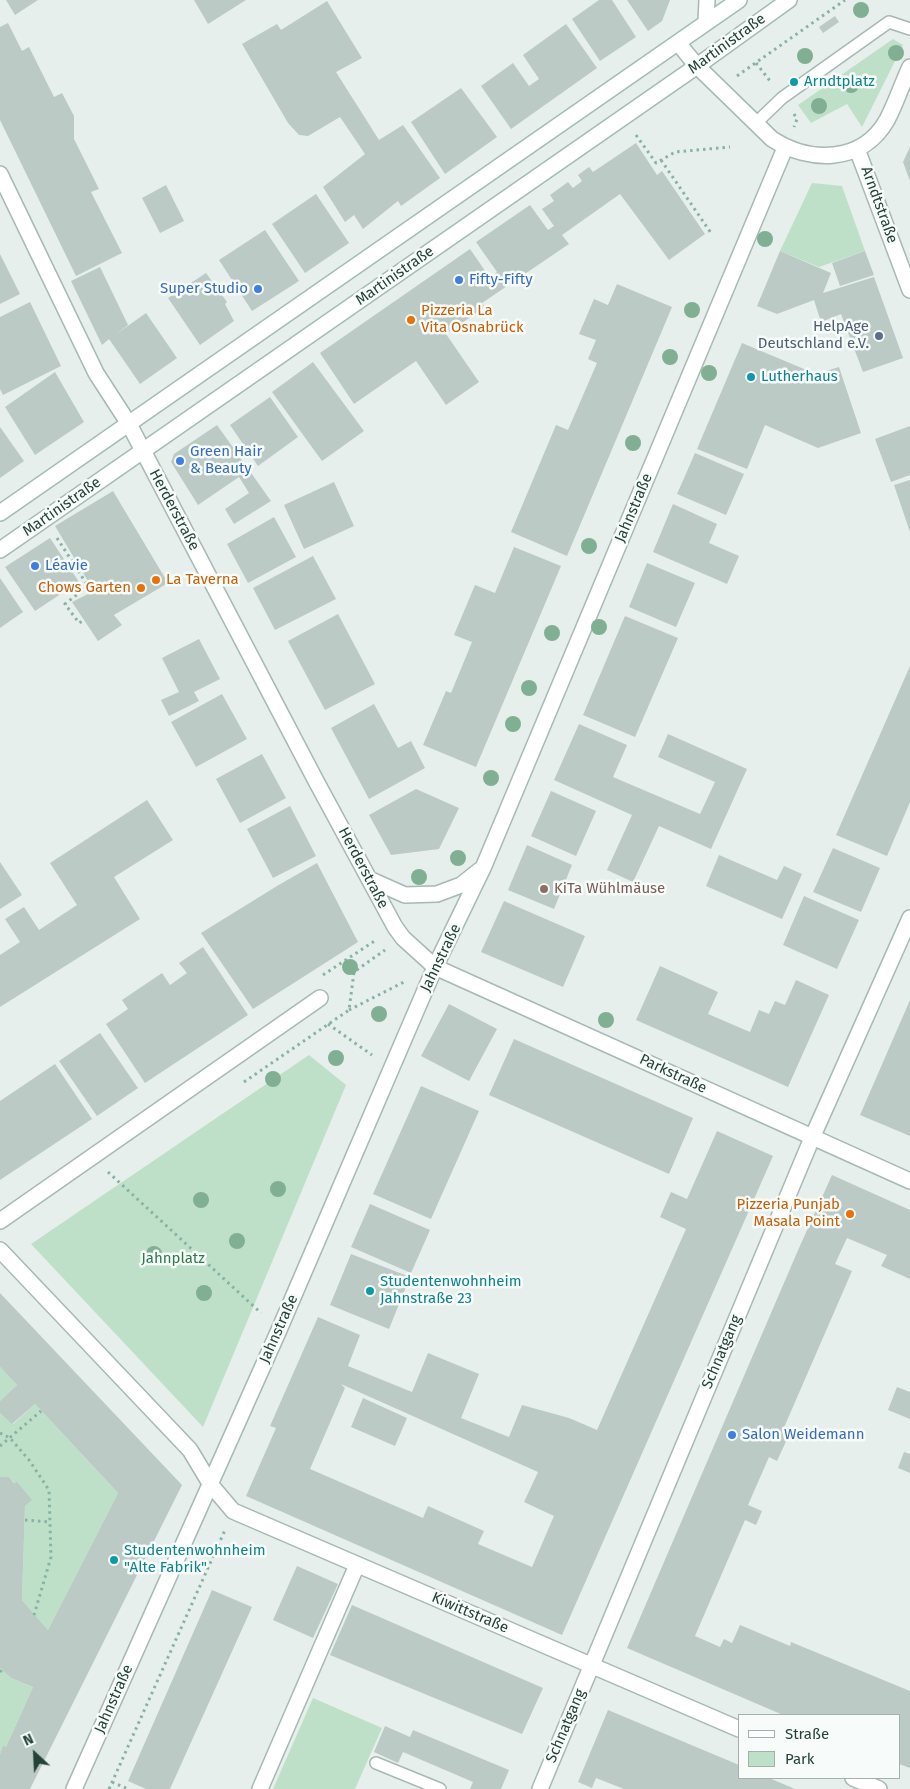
<!DOCTYPE html>
<meta charset="utf-8">
<style>
body{margin:0}
#map{position:relative;width:910px;height:1789px;overflow:hidden;background:#e6efeb;font-family:"Fira Sans",sans-serif}
canvas{display:block}
.legend{position:absolute;left:738px;top:1714px;width:162px;height:65px;box-sizing:border-box;background:#f7fbf9;border:1px solid #a3b1ad;margin:0;padding:6px 9px;list-style:none;font-size:15px;color:#24423a}
.legend li{display:flex;align-items:center;gap:10px;height:25px}
.legend b{width:25px;border:1px solid #a3b1ad}
.north{position:absolute;left:10px;top:1729px;width:50px;height:50px;-webkit-text-stroke:4px #f7fbf9;paint-order:stroke;rotate:335deg;font-size:14px;font-weight:700;line-height:20px;text-align:center;color:#24423a}
.north::after{content:'';display:block;margin:auto;width:18px;height:22px;background:#24423a;clip-path:polygon(50% 0,100% 100%,50% 72%,0 100%)}
</style>
<div id="map">
<canvas width="910" height="1789"></canvas>
<ul class="legend">
<li><b style="height:6px;background:#fff"></b>Straße</li>
<li><b style="height:14px;background:#bfe0c8"></b>Park</li>
</ul>
<div class="north">N</div>
</div>
<script>
const ctx = document.querySelector('canvas').getContext('2d');
ctx.lineJoin = 'round';
function fill(path, color) { ctx.fillStyle = color; ctx.fill(path, 'evenodd'); }
function trace(path, color, width, dash) { ctx.strokeStyle = color; ctx.lineWidth = width; ctx.lineCap = dash ? 'butt' : 'round'; ctx.setLineDash(dash || []); ctx.stroke(path); }
function label(font, color, halo, rows, align = 'center') {
  ctx.font = font + ' "Fira Sans",sans-serif'; ctx.lineWidth = 5; ctx.setLineDash([]); ctx.textBaseline = 'middle'; ctx.strokeStyle = halo; ctx.fillStyle = color; for (const [text, x, y, turn = 0] of rows) {
    ctx.save(); ctx.translate(x, y); ctx.rotate((+turn || 0) * Math.PI / 180); ctx.textAlign = isNaN(turn) ? turn : align; if (halo) ctx.strokeText(text, 0, 0); ctx.fillText(text, 0, 0); ctx.restore();
  }
}
fill(new Path2D(`
 M 893,39 L 903,45 L 862,127 L 847,104 L 811,123 L 798,105 Z
 M 812,183 L 842,186 L 865,251 L 819,267 L 780,251 Z
 M 309,1055 L 346,1085 L 203,1427 L 31,1244 Z
 M 0,1367 L 17,1385 L 0,1401 Z
 M 35,1404 L 118,1493 L 48,1630 L 22,1600 L 25,1506 L 31,1500 L 9,1477 L 0,1477 L 0,1413 L 13,1424 Z
 M 0,1668 L 11,1678 L 33,1687 L 6,1747 L 3,1747 L 0,1754 Z
 M 313,1698 L 382,1728 L 355,1789 L 273,1789 Z`), '#bfe0c8');
fill(new Path2D(`
 M 6,0 L 38,0 L 15,15 Z
 M 194,0 L 246,0 L 208,24 Z
 M 599,0 L 612,0 L 636,37 L 600,61 L 572,19 Z
 M 627,0 L 670,0 L 662,21 L 648,31 Z
 M 327,1 L 362,58 L 336,72 L 379,140 L 403,125 L 440,178 L 401,206 L 398,201 L 363,229 L 354,215 L 345,222 L 323,187 L 365,154 L 340,117 L 308,136 L 299,135 L 288,123 L 242,44 L 277,24 L 281,30 Z
 M 835,16 L 839,22 L 823,33 L 819,27 Z
 M 8,23 L 22,51 L 29,47 L 54,97 L 62,93 L 74,116 L 74,139 L 99,189 L 91,192 L 122,253 L 76,276 L 0,120 L 0,27 Z
 M 566,24 L 597,68 L 511,129 L 481,86 L 513,63 L 529,86 L 539,79 L 523,55 Z
 M 461,88 L 497,137 L 445,174 L 411,122 Z
 M 636,143 L 657,175 L 662,171 L 705,234 L 669,260 L 620,194 L 562,235 L 569,244 L 482,303 L 485,307 L 446,334 L 479,382 L 446,405 L 416,361 L 354,404 L 320,353 L 470,249 L 490,278 L 497,272 L 476,242 L 530,205 L 548,230 L 554,226 L 542,209 L 554,201 L 550,195 L 568,182 L 573,188 L 582,181 L 578,175 L 589,167 L 593,172 Z
 M 910,147 L 910,181 L 903,162 Z
 M 166,185 L 184,221 L 160,233 L 142,198 Z
 M 316,194 L 349,243 L 305,273 L 272,224 Z
 M 265,230 L 299,281 L 252,311 L 219,260 Z
 M 780,251 L 831,273 L 823,293 L 874,277 L 903,358 L 863,372 L 841,314 L 821,322 L 814,300 L 777,314 L 757,306 Z
 M 865,251 L 874,275 L 840,286 L 832,263 Z
 M 0,254 L 20,294 L 0,304 Z
 M 100,267 L 128,325 L 115,335 L 146,313 L 177,358 L 140,384 L 109,339 L 102,345 L 71,281 Z
 M 206,273 L 227,302 L 225,304 L 234,321 L 200,345 L 168,298 Z
 M 617,284 L 672,307 L 567,556 L 511,532 L 556,425 L 568,430 L 597,363 L 588,359 L 596,340 L 579,334 L 594,299 L 608,305 Z
 M 30,302 L 61,366 L 3,395 L 0,389 L 0,317 Z
 M 742,343 L 816,374 L 839,367 L 861,433 L 818,448 L 765,425 L 747,469 L 697,449 Z
 M 313,362 L 364,431 L 322,461 L 272,392 Z
 M 55,372 L 84,422 L 35,455 L 5,407 Z
 M 270,397 L 298,437 L 258,466 L 230,425 Z
 M 217,425 L 271,501 L 234,524 L 225,509 L 249,493 L 239,477 L 198,505 L 171,462 L 174,454 Z
 M 910,426 L 910,475 L 891,482 L 875,439 Z
 M 0,427 L 24,461 L 0,478 Z
 M 695,453 L 744,474 L 726,515 L 677,494 Z
 M 910,480 L 910,532 L 894,485 Z
 M 334,482 L 354,526 L 304,549 L 284,505 Z
 M 113,491 L 168,583 L 114,615 L 122,625 L 98,641 L 72,602 L 94,591 L 55,526 Z
 M 673,504 L 717,524 L 709,543 L 739,556 L 727,584 L 653,552 Z
 M 274,517 L 296,557 L 248,583 L 227,544 Z
 M 50,538 L 79,582 L 35,611 L 5,567 Z
 M 514,547 L 561,566 L 476,767 L 423,745 L 446,691 L 451,693 L 472,642 L 454,635 L 475,585 L 495,593 Z
 M 313,556 L 336,599 L 275,630 L 253,588 Z
 M 647,563 L 695,583 L 676,627 L 629,607 Z
 M 0,578 L 23,612 L 0,628 Z
 M 338,614 L 375,684 L 325,710 L 288,641 Z
 M 625,616 L 678,638 L 635,737 L 583,715 Z
 M 199,639 L 220,679 L 194,692 L 199,701 L 169,716 L 161,700 L 179,692 L 162,658 Z
 M 910,666 L 910,802 L 887,856 L 836,835 Z
 M 222,694 L 247,739 L 196,767 L 171,722 Z
 M 374,704 L 398,748 L 411,741 L 425,768 L 369,799 L 331,728 Z
 M 579,724 L 627,745 L 613,777 L 700,814 L 715,782 L 658,757 L 668,734 L 747,769 L 711,849 L 659,826 L 633,882 L 607,870 L 632,815 L 554,780 Z
 M 262,754 L 286,798 L 240,823 L 216,779 Z
 M 416,789 L 459,808 L 439,849 L 391,855 L 369,815 Z
 M 551,791 L 596,811 L 576,856 L 531,836 Z
 M 147,800 L 173,840 L 114,877 L 140,919 L 0,1007 L 0,955 L 20,942 L 5,919 L 24,907 L 39,930 L 77,905 L 50,863 Z
 M 290,806 L 316,856 L 273,878 L 247,829 Z
 M 527,845 L 572,865 L 554,909 L 508,890 Z
 M 833,848 L 880,868 L 861,912 L 813,892 Z
 M 719,855 L 777,880 L 784,866 L 802,874 L 782,919 L 706,886 Z
 M 0,862 L 22,895 L 0,909 Z
 M 317,863 L 358,942 L 253,1009 L 201,933 L 277,886 Z
 M 804,896 L 859,920 L 837,969 L 783,945 Z
 M 504,901 L 585,936 L 563,987 L 481,952 Z
 M 203,947 L 248,1015 L 145,1083 L 106,1024 L 128,1009 L 122,1000 L 162,973 L 170,985 L 187,973 L 179,963 Z
 M 660,966 L 718,992 L 708,1014 L 750,1032 L 759,1010 L 769,1014 L 775,1001 L 785,1005 L 796,980 L 829,995 L 788,1087 L 636,1020 Z
 M 910,1000 L 910,1136 L 860,1115 Z
 M 449,1004 L 497,1029 L 469,1081 L 421,1056 Z
 M 100,1033 L 138,1088 L 97,1116 L 59,1061 Z
 M 514,1039 L 693,1118 L 669,1174 L 489,1095 Z
 M 55,1064 L 92,1119 L 0,1180 L 0,1101 Z
 M 421,1086 L 479,1111 L 431,1219 L 373,1194 Z
 M 717,1131 L 773,1156 L 562,1635 L 246,1496 L 276,1428 L 270,1426 L 318,1317 L 360,1335 L 348,1366 L 412,1392 L 428,1353 L 479,1374 L 461,1418 L 509,1437 L 522,1405 L 569,1418 L 597,1430 L 686,1229 L 660,1217 L 671,1192 L 687,1199 ZM 341,1384 L 538,1472 L 524,1502 L 554,1516 L 532,1567 L 478,1544 L 484,1531 L 428,1506 L 423,1518 L 310,1469 L 345,1388 Z
 M 832,1175 L 910,1210 L 910,1279 L 881,1266 L 887,1255 L 847,1238 L 835,1264 L 852,1271 L 782,1432 L 789,1435 L 777,1461 L 769,1457 L 748,1505 L 762,1511 L 756,1525 L 745,1520 L 695,1636 L 720,1647 L 724,1639 L 732,1643 L 740,1625 L 790,1646 L 791,1642 L 910,1691 L 910,1768 L 899,1764 L 899,1715 L 783,1715 L 627,1648 L 799,1248 Z
 M 370,1204 L 430,1230 L 411,1273 L 351,1247 Z
 M 351,1254 L 410,1277 L 389,1329 L 330,1305 Z
 M 0,1293 L 182,1485 L 30,1789 L 0,1789 L 0,1754 L 3,1746 L 6,1747 L 33,1687 L 11,1678 L 0,1668 L 0,1477 L 9,1477 L 14,1483 L 17,1482 L 32,1500 L 25,1506 L 22,1600 L 48,1630 L 118,1493 L 35,1404 L 12,1424 L 0,1413 L 0,1401 L 17,1385 L 0,1367 Z
 M 897,1387 L 910,1392 L 910,1419 L 888,1410 Z
 M 363,1398 L 407,1418 L 395,1446 L 351,1427 Z
 M 904,1452 L 910,1454 L 910,1473 L 898,1468 Z
 M 297,1566 L 338,1584 L 313,1638 L 273,1620 Z
 M 212,1590 L 252,1607 L 170,1789 L 146,1789 L 128,1781 Z
 M 352,1605 L 543,1688 L 522,1734 L 330,1655 Z
 M 608,1710 L 739,1765 L 739,1778 L 769,1778 L 795,1789 L 624,1789 L 596,1778 L 592,1788 L 578,1782 Z
 M 385,1726 L 410,1737 L 413,1730 L 509,1770 L 501,1789 L 470,1789 L 473,1782 L 403,1752 L 398,1763 L 374,1752 Z`), '#bbcac4');
const service = new Path2D(`
 M 755,124 L 782,98 L 889,22 L 910,29
 M 376,1763 L 440,1789`);
const minor = new Path2D(`
 M 706,22 L 707,0
 M 678,43 L 697,66 L 772,139 C 809,163 862,164 887,120 C 896,103 902,84 910,67
 M 857,149 L 910,290
 M 0,174 L 96,373 L 129,424 L 316,781 L 395,927 L 403,938 L 435,967 L 910,1181
 M 369,879 L 405,895 L 437,894 L 461,885 L 480,870
 M 0,1221 L 320,998
 M 0,1250 L 190,1450 L 211,1485 L 233,1511 L 739,1729
 M 853,1778 L 879,1789
 M 74,1789 L 279,1330 L 435,967 L 483,868 L 785,148
 M 260,1789 L 357,1565
 M 540,1789 L 812,1138 L 910,918`);
const secondary = new Path2D(`
 M 0,513 L 739,0
 M 0,550 L 697,66 L 789,0`);
trace(service, '#a8b8b2', 14);
trace(minor, '#a8b8b2', 18);
trace(secondary, '#a4bbb3', 18);
trace(new Path2D(`
 M 756,63 L 770,81
 M 737,76 L 845,0
 M 794,114 L 797,119 L 794,127
 M 636,135 L 656,163 L 675,152 L 730,147
 M 661,160 L 711,233
 M 57,538 L 88,586 L 65,604 L 79,623 L 84,620
 M 323,975 L 376,940
 M 349,1010 L 404,982
 M 328,1024 L 372,1055
 M 244,1082 L 349,1010 L 354,972 L 385,950
 M 108,1172 L 261,1313
 M 0,1433 L 10,1438 L 29,1460 L 49,1490 L 51,1557 L 34,1615
 M 0,1446 L 41,1411
 M 25,1520 L 50,1522
 M 0,1672 L 2,1670
 M 112,1782 L 128,1789
 M 109,1789 L 225,1530`), '#86b3a5', 3, [2.5, 4]);
trace(service, '#fff', 11);
trace(minor, '#fff', 15);
trace(secondary, '#fff', 15);
ctx.fillStyle = '#80af93';
for (const [x, y] of [
 [861,10],
 [896,53],
 [805,56],
 [851,85],
 [819,106],
 [765,239],
 [692,310],
 [670,357],
 [709,373],
 [633,443],
 [589,546],
 [599,627],
 [552,633],
 [529,688],
 [513,724],
 [491,778],
 [458,858],
 [419,877],
 [350,967],
 [379,1014],
 [606,1020],
 [336,1058],
 [273,1079],
 [278,1189],
 [201,1200],
 [237,1241],
 [154,1254],
 [204,1293]
]) { ctx.beginPath(); ctx.arc(x, y, 8, 0, 2 * Math.PI); ctx.fill(); }
for (const [x, y, r, color] of [
 [794,82,5,"#0f9aa8"],
 [459,280,5,"#3f7fe0"],
 [258,289,5,"#3f7fe0"],
 [411,320,5,"#e8710a"],
 [879,336,5,"#5c6f8a"],
 [751,377,5,"#0f9aa8"],
 [180,461,5,"#3f7fe0"],
 [35,566,5,"#3f7fe0"],
 [156,580,5,"#e8710a"],
 [141,588,5,"#e8710a"],
 [544,889,5,"#8d6e63"],
 [850,1214,5,"#e8710a"],
 [370,1291,5,"#0f9aa8"],
 [732,1435,5,"#3f7fe0"],
 [114,1560,5,"#0f9aa8"]
]) { const dot = new Path2D(); dot.arc(x, y, r, 0, 2 * Math.PI); ctx.fillStyle = color; ctx.fill(dot); trace(dot, '#f7fbf9', 2); }
label('15px', '#24423a', '#f7fbf9', [
 ["Martinistraße",727,44,-36],
 ["Arndtstraße",879,205,70],
 ["Martinistraße",395,276,-35],
 ["Martinistraße",62,507,-35],
 ["Jahnstraße",634,508,-67],
 ["Herderstraße",174,510,62],
 ["Herderstraße",363,868,62],
 ["Jahnstraße",441,958,-64],
 ["Parkstraße",673,1074,25],
 ["Jahnstraße",279,1329,-66],
 ["Schnatgang",722,1352,-67],
 ["Kiwittstraße",470,1613,23],
 ["Jahnstraße",114,1699,-66],
 ["Schnatgang",566,1726,-67]
]);
label('15px', '#0d838f', '#f7fbf9', [
 ["Arndtplatz",804,82],
 ["Lutherhaus",761,377],
 ["Studentenwohnheim",380,1282],
 ["Jahnstraße 23",380,1299],
 ["Studentenwohnheim",124,1551],
 ["\"Alte Fabrik\"",124,1568]
], 'left');
label('15px', '#366cbe', '#f7fbf9', [
 ["Fifty-Fifty",469,280],
 ["Super Studio",248,289,"right"],
 ["Green Hair",190,452],
 ["& Beauty",190,469],
 ["Léavie",45,566],
 ["Salon Weidemann",742,1435]
], 'left');
label('15px', '#c56008', '#f7fbf9', [
 ["Pizzeria La",421,311],
 ["Vita Osnabrück",421,328],
 ["La Taverna",166,580],
 ["Chows Garten",131,588,"right"],
 ["Pizzeria Punjab",840,1205,"right"],
 ["Masala Point",840,1222,"right"]
], 'left');
label('15px', '#4e5e75', '#f7fbf9', [
 ["HelpAge",869,327],
 ["Deutschland e.V.",869,344]
], 'right');
label('15px', '#785e54', '#f7fbf9', [
 ["KiTa Wühlmäuse",554,889]
], 'left');
label('15px', '#2d7a4b', '#f7fbf9', [
 ["Jahnplatz",173,1259]
]);
</script>
